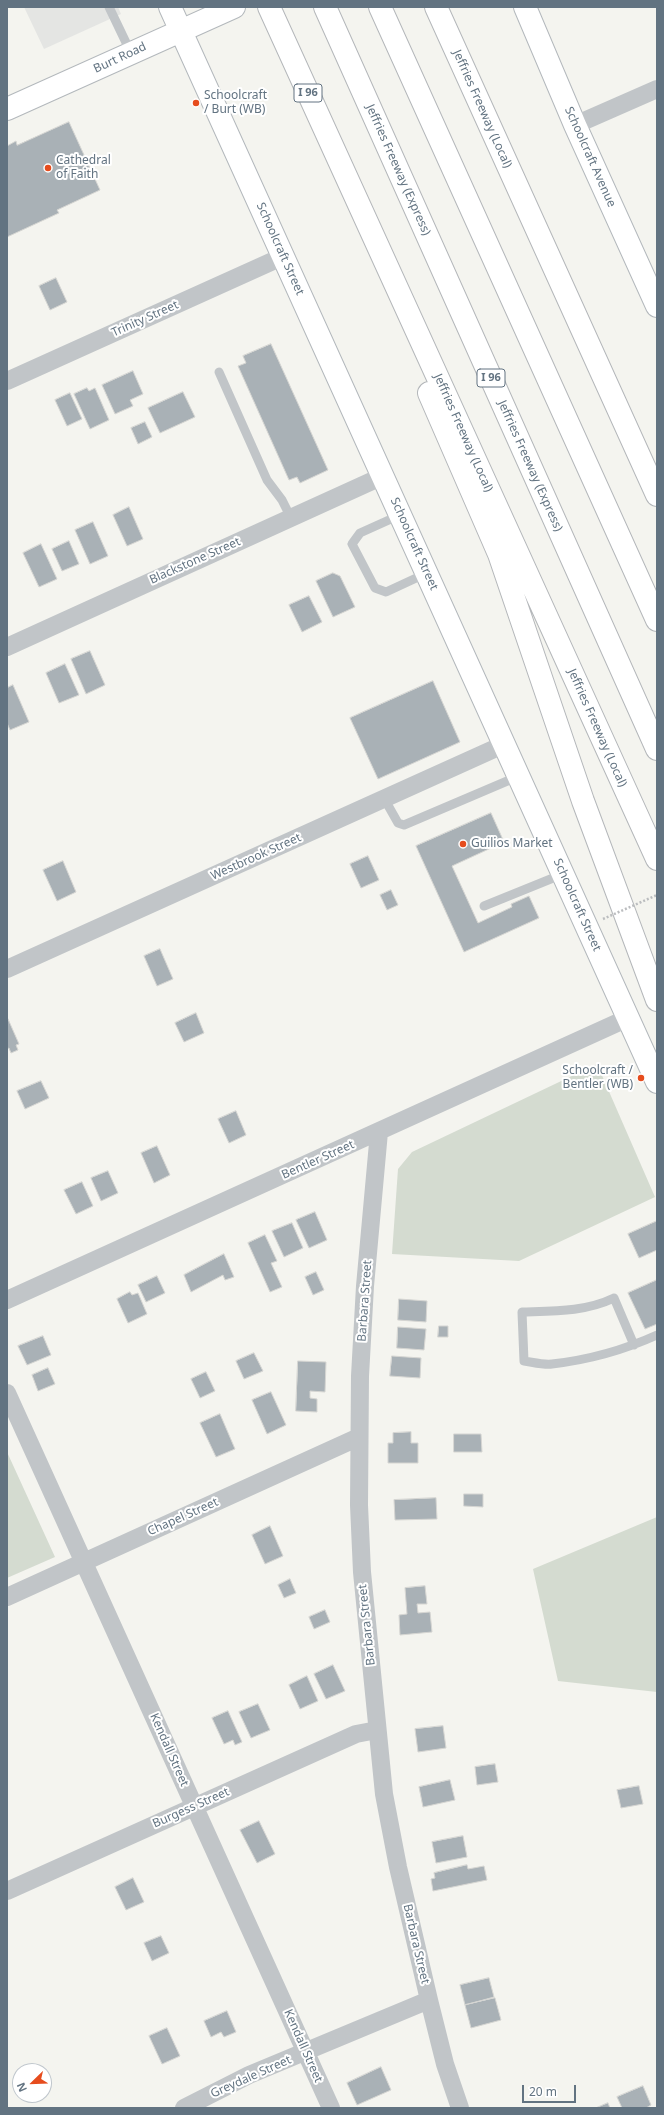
<!DOCTYPE html>
<style>
body{margin:0}
#map{position:relative;width:664px;height:2115px;overflow:hidden;background:#f4f4ef;font-family:"Noto Sans",sans-serif}
canvas{display:block}
.frame{position:absolute;inset:0;border:8px solid #627381;pointer-events:none}
.north{position:absolute;left:12px;top:2063px;width:40px;height:40px;box-sizing:border-box;background:#fff;border:1px solid #c0c7cd;border-radius:50%;rotate:247deg;font-size:11px;font-weight:700;line-height:16px;text-align:center;color:#627381}
.north::after{content:'';display:block;margin:auto;width:14px;height:18px;background:#e64c1d;clip-path:polygon(50% 0,100% 100%,50% 72%,0 100%)}
.scale{position:absolute;left:522px;top:2085px;width:54px;height:18px;box-sizing:border-box;border:2px solid #627381;border-top:0;padding-left:5px;font-size:12px;line-height:14px;white-space:nowrap;color:#627381;-webkit-text-stroke:3px #fff;paint-order:stroke}
</style>
<div id="map">
<canvas width="664" height="2115"></canvas>
<div class="frame"></div>
<div class="north">N</div>
<div class="scale">20 m</div>
</div>
<script>
const ctx = document.querySelector('canvas').getContext('2d');
ctx.lineJoin = 'round';
function fill(path, color) { ctx.fillStyle = color; ctx.fill(path, 'evenodd'); }
function trace(path, color, width, dash) { ctx.strokeStyle = color; ctx.lineWidth = width; ctx.lineCap = dash ? 'butt' : 'round'; ctx.setLineDash(dash || []); ctx.stroke(path); }
function label(font, color, halo, rows, align = 'center') {
  ctx.font = font + ' "Noto Sans",sans-serif'; ctx.lineWidth = 4; ctx.setLineDash([]); ctx.textBaseline = 'middle'; ctx.strokeStyle = halo; ctx.fillStyle = color; for (const [text, x, y, turn = 0] of rows) {
    ctx.save(); ctx.translate(x, y); ctx.rotate((+turn || 0) * Math.PI / 180); ctx.textAlign = isNaN(turn) ? turn : align; if (halo) ctx.strokeText(text, 0, 0); ctx.fillText(text, 0, 0); ctx.restore();
  }
}
fill(new Path2D(`
 M 24,7 L 118,7 L 121,14 L 44,49 Z`), '#e4e5e3');
fill(new Path2D(`
 M 597,1064 L 655,1197 L 519,1261 L 392,1254 L 398,1169 L 412,1152 Z
 M 7,1452 L 55,1557 L 7,1578 Z
 M 657,1517 L 657,1692 L 558,1681 L 533,1569 Z`), '#d4dbd0');
const building = new Path2D(`
 M 69,122 L 100,190 L 57,210 L 59,213 L 7,237 L 7,146 L 16,141 L 17,145 Z
 M 56,278 L 67,302 L 50,310 L 39,286 Z
 M 271,344 L 328,470 L 300,483 L 297,477 L 289,480 L 238,366 L 246,363 L 243,356 Z
 M 133,371 L 143,394 L 130,400 L 133,406 L 115,414 L 102,385 Z
 M 87,388 L 89,391 L 95,388 L 109,420 L 90,429 L 74,394 Z
 M 183,392 L 195,417 L 160,433 L 148,408 Z
 M 70,393 L 82,419 L 67,426 L 55,400 Z
 M 145,422 L 152,437 L 138,444 L 131,428 Z
 M 129,507 L 143,539 L 127,546 L 113,515 Z
 M 93,522 L 108,556 L 90,564 L 75,530 Z
 M 69,541 L 79,564 L 62,571 L 52,549 Z
 M 41,544 L 57,579 L 39,587 L 23,553 Z
 M 333,573 L 340,576 L 355,607 L 333,617 L 316,581 Z
 M 309,596 L 322,622 L 302,632 L 289,605 Z
 M 90,651 L 105,685 L 86,694 L 71,659 Z
 M 65,664 L 79,695 L 59,703 L 46,673 Z
 M 433,681 L 460,742 L 378,779 L 350,718 Z
 M 13,685 L 29,722 L 10,730 L 7,723 L 7,688 Z
 M 491,813 L 504,842 L 452,866 L 478,923 L 512,907 L 511,904 L 529,896 L 539,918 L 464,952 L 416,846 Z
 M 368,856 L 379,880 L 361,888 L 350,864 Z
 M 63,861 L 76,892 L 57,901 L 43,870 Z
 M 391,890 L 398,905 L 387,910 L 380,895 Z
 M 160,949 L 173,979 L 157,986 L 144,956 Z
 M 196,1013 L 204,1033 L 184,1042 L 175,1023 Z
 M 8,1019 L 19,1044 L 16,1045 L 18,1050 L 11,1053 L 9,1048 L 7,1049 Z
 M 41,1081 L 49,1098 L 25,1109 L 17,1091 Z
 M 236,1111 L 246,1135 L 229,1143 L 218,1119 Z
 M 157,1146 L 170,1175 L 154,1183 L 141,1153 Z
 M 108,1171 L 118,1193 L 101,1201 L 91,1178 Z
 M 82,1182 L 93,1206 L 76,1214 L 64,1190 Z
 M 315,1212 L 327,1240 L 309,1248 L 296,1220 Z
 M 657,1221 L 657,1250 L 639,1258 L 628,1234 Z
 M 292,1223 L 303,1248 L 284,1257 L 272,1231 Z
 M 265,1235 L 277,1261 L 271,1263 L 282,1287 L 270,1292 L 248,1243 Z
 M 224,1254 L 234,1277 L 225,1280 L 223,1275 L 191,1292 L 184,1275 Z
 M 316,1272 L 324,1290 L 313,1295 L 305,1277 Z
 M 157,1276 L 165,1293 L 146,1302 L 138,1285 Z
 M 657,1280 L 657,1324 L 645,1329 L 628,1293 Z
 M 130,1292 L 132,1295 L 138,1293 L 147,1314 L 128,1323 L 117,1299 Z
 M 399,1299 L 427,1301 L 426,1322 L 398,1320 Z
 M 439,1326 L 448,1326 L 448,1337 L 438,1337 Z
 M 398,1327 L 426,1329 L 424,1350 L 397,1348 Z
 M 43,1336 L 51,1355 L 27,1365 L 18,1346 Z
 M 254,1353 L 263,1371 L 244,1379 L 236,1361 Z
 M 392,1356 L 421,1358 L 420,1378 L 390,1376 Z
 M 298,1361 L 326,1362 L 325,1392 L 310,1391 L 310,1398 L 317,1399 L 317,1412 L 296,1411 Z
 M 48,1368 L 55,1384 L 38,1391 L 32,1375 Z
 M 206,1372 L 215,1391 L 200,1398 L 191,1379 Z
 M 271,1392 L 286,1425 L 267,1434 L 252,1400 Z
 M 220,1414 L 235,1449 L 216,1457 L 200,1423 Z
 M 411,1432 L 411,1443 L 418,1443 L 418,1463 L 388,1463 L 388,1443 L 393,1443 L 393,1433 Z
 M 454,1434 L 481,1434 L 482,1452 L 454,1452 Z
 M 464,1494 L 483,1494 L 483,1507 L 464,1506 Z
 M 436,1498 L 437,1519 L 395,1520 L 394,1500 Z
 M 270,1526 L 283,1556 L 265,1564 L 252,1535 Z
 M 290,1579 L 296,1593 L 284,1598 L 278,1585 Z
 M 425,1586 L 427,1604 L 417,1604 L 418,1613 L 430,1612 L 432,1632 L 400,1635 L 399,1615 L 407,1614 L 405,1588 Z
 M 325,1610 L 330,1622 L 314,1629 L 309,1617 Z
 M 333,1665 L 345,1691 L 326,1699 L 314,1674 Z
 M 307,1676 L 318,1701 L 300,1709 L 289,1685 Z
 M 258,1704 L 270,1730 L 251,1738 L 239,1712 Z
 M 228,1711 L 242,1742 L 235,1745 L 233,1740 L 224,1744 L 212,1718 Z
 M 443,1726 L 446,1748 L 418,1752 L 415,1729 Z
 M 495,1764 L 498,1782 L 477,1785 L 475,1767 Z
 M 450,1780 L 455,1800 L 423,1807 L 419,1787 Z
 M 639,1786 L 643,1804 L 621,1808 L 617,1790 Z
 M 259,1821 L 275,1854 L 257,1863 L 240,1830 Z
 M 463,1836 L 467,1857 L 436,1863 L 432,1842 Z
 M 467,1865 L 468,1869 L 484,1866 L 487,1880 L 433,1891 L 431,1879 L 435,1878 L 434,1873 Z
 M 133,1878 L 144,1902 L 126,1910 L 115,1887 Z
 M 161,1936 L 169,1953 L 152,1961 L 144,1943 Z
 M 489,1978 L 494,1997 L 465,2005 L 460,1985 Z
 M 495,1998 L 501,2020 L 471,2028 L 465,2005 Z
 M 227,2011 L 236,2032 L 224,2037 L 221,2032 L 211,2037 L 204,2021 Z
 M 167,2028 L 180,2056 L 162,2064 L 149,2036 Z
 M 381,2067 L 391,2090 L 357,2105 L 347,2083 Z
 M 643,2086 L 651,2105 L 646,2108 L 622,2108 L 617,2097 Z
 M 608,2103 L 610,2108 L 596,2108 Z`);
fill(building, '#a9b1b6');
trace(building, '#d5d5d2', 1);
const secondary = new Path2D(`
 M 170,7 L 657,1082
 M 525,7 L 575,125 L 657,306
 M 7,109 L 234,7`);
const highway = new Path2D(`
 M 269,7 L 657,859
 M 325,7 L 657,749
 M 380,7 L 657,620
 M 436,7 L 657,495
 M 429,393 L 499,554 L 583,801 L 657,1000`);
trace(secondary, '#b3b8bc', 24);
trace(highway, '#b4b7ba', 24);
trace(new Path2D(`
 M 109,7 L 131,53
 M 219,372 L 267,480 L 282,500 L 291,518
 M 400,515 L 360,533 L 352,544 L 375,588 L 386,592 L 427,573
 M 385,800 L 398,823 L 404,825 L 519,776
 M 484,906 L 563,874
 M 634,1345 L 614,1298 C 585,1312 553,1311 522,1312 L 524,1361 C 532,1362 543,1365 552,1364 C 587,1360 624,1350 657,1335`), '#c1c5c8', 9);
trace(new Path2D(`
 M 575,125 L 657,89
 M 7,381 L 284,256
 M 7,647 L 383,476
 M 7,969 L 505,744
 M 379,1132 L 365,1286 L 360,1376 L 359,1505 L 362,1572 L 384,1794 L 398,1867 L 429,2000 L 445,2064 L 460,2108
 M 7,1300 L 628,1018
 M 7,1393 L 331,2108
 M 7,1597 L 359,1437
 M 7,1891 L 356,1734 L 377,1730
 M 184,2108 L 249,2075 L 429,2000`), '#c1c5c8', 18);
trace(secondary, '#fff', 22);
trace(highway, '#fff', 22);
trace(new Path2D(`
 M 603,919 L 657,895`), '#bbbdbf', 2.5, [2, 2]);
for (const [x, y, r, color] of [
 [196,103,4,"#e64c1d"],
 [48,168,4,"#e64c1d"],
 [463,844,4,"#e64c1d"],
 [641,1078,4,"#e64c1d"]
]) { const dot = new Path2D(); dot.arc(x, y, r, 0, 2 * Math.PI); ctx.fillStyle = color; ctx.fill(dot); trace(dot, '#fff', 1.5); }
for (const [x, y, w] of [
 [308,93,28],
 [491,378,28]
]) { const box = new Path2D(); box.roundRect(x - w / 2, y - 9, w, 18, 3); ctx.fillStyle = '#fff'; ctx.fill(box); trace(box, '#627381', 1); }
label('bold 11px', '#627381', null, [
 ["I 96",308,93],
 ["I 96",491,378]
]);
label('12px', '#627381', '#fff', [
 ["Burt Road",120,58,-25],
 ["Jeffries Freeway (Local)",482,109,66],
 ["Schoolcraft Avenue",590,157,66],
 ["Jeffries Freeway (Express)",398,170,66],
 ["Schoolcraft Street",280,249,66],
 ["Trinity Street",145,319,-24],
 ["Jeffries Freeway (Local)",463,433,66],
 ["Jeffries Freeway (Express)",530,466,66],
 ["Schoolcraft Street",414,544,66],
 ["Blackstone Street",195,561,-24],
 ["Jeffries Freeway (Local)",597,728,66],
 ["Westbrook Street",256,857,-24],
 ["Schoolcraft Street",577,905,66],
 ["Bentler Street",318,1160,-24],
 ["Barbara Street",365,1301,-86],
 ["Chapel Street",183,1517,-24],
 ["Barbara Street",367,1625,-96],
 ["Kendall Street",169,1750,66],
 ["Burgess Street",191,1808,-24],
 ["Barbara Street",416,1944,77],
 ["Kendall Street",303,2046,66],
 ["Greydale Street",251,2077,-24]
]);
label('12px', '#627381', '#fff', [
 ["Schoolcraft",204,96],
 ["/ Burt (WB)",204,110],
 ["Cathedral",56,161],
 ["of Faith",56,175],
 ["Guilios Market",471,844],
 ["Schoolcraft /",633,1071,"right"],
 ["Bentler (WB)",633,1085,"right"]
], 'left');
</script>
